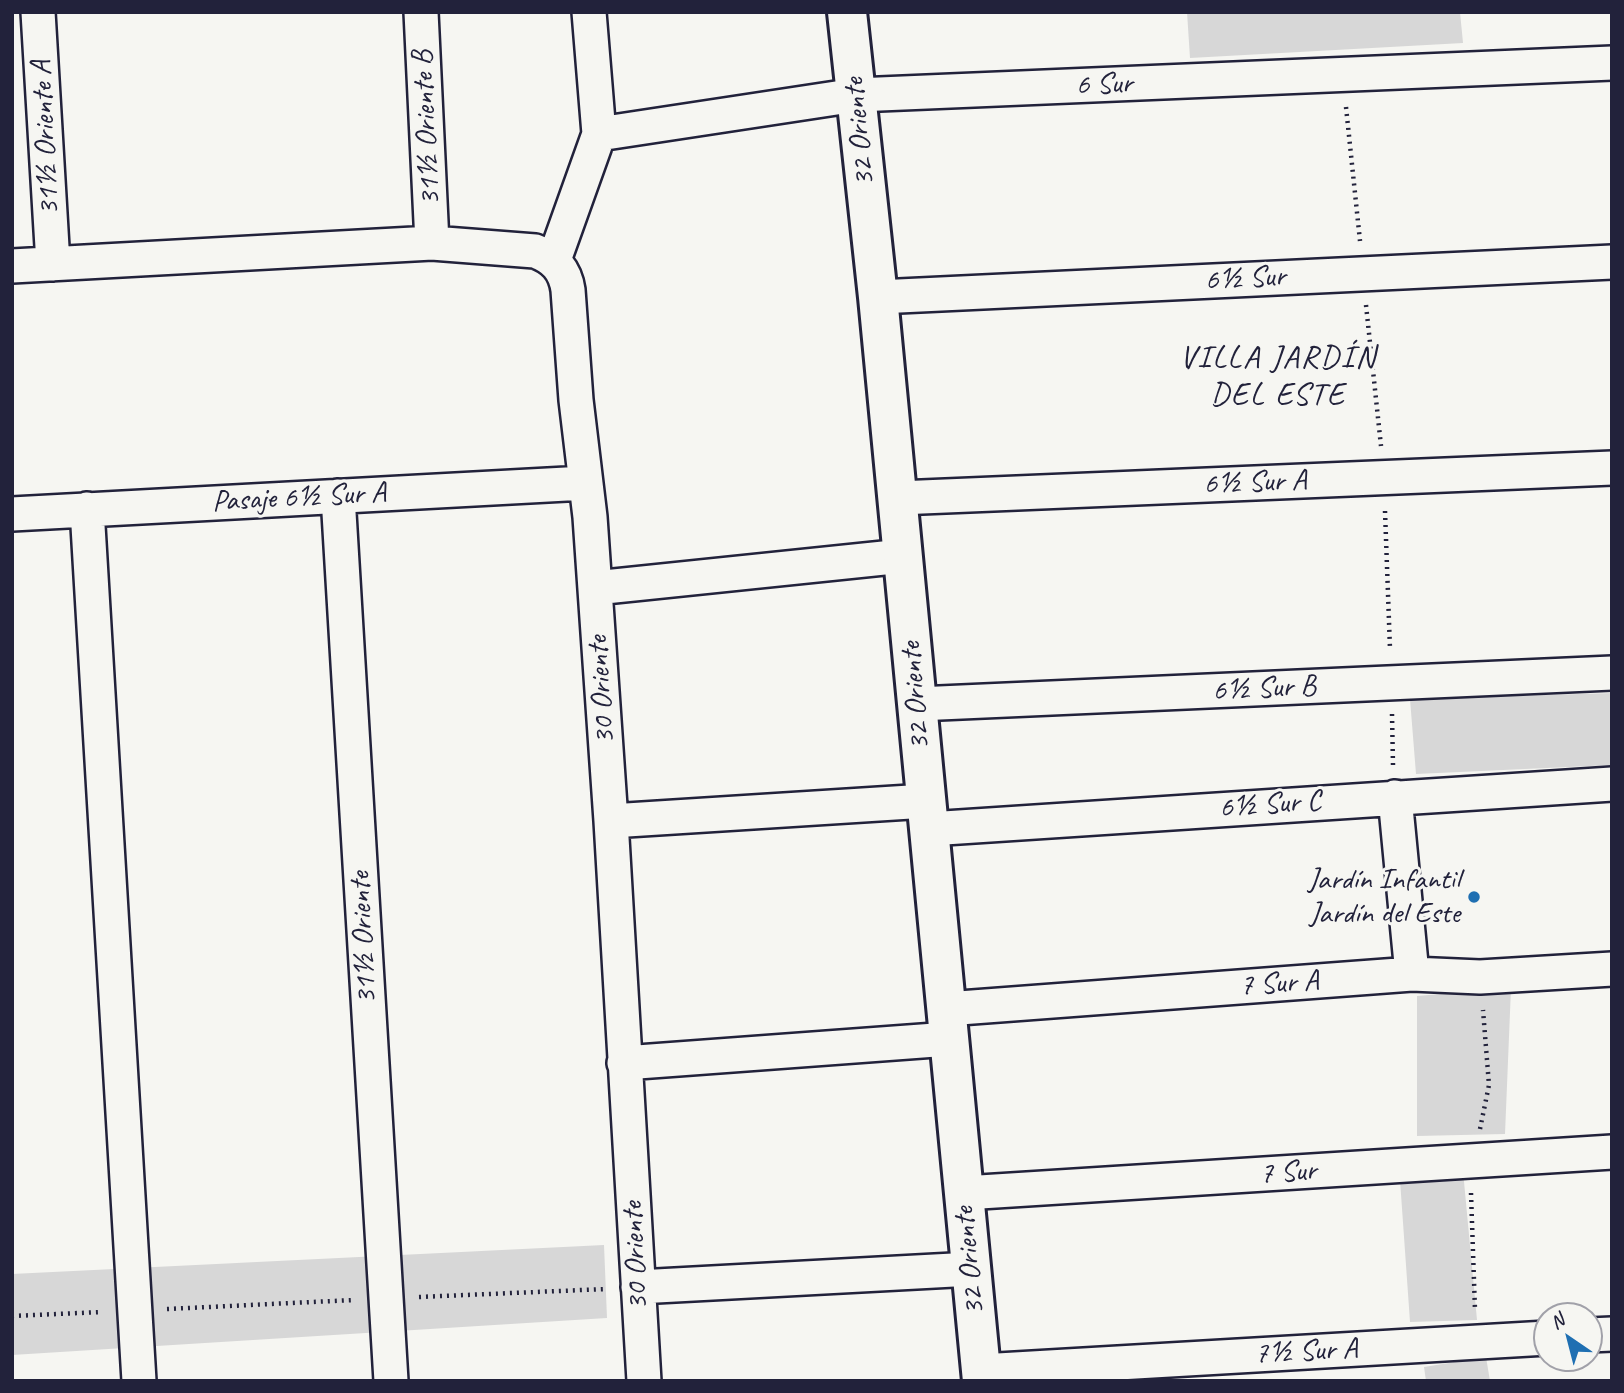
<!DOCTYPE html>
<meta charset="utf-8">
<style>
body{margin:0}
#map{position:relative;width:1624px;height:1393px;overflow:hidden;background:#f6f6f2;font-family:Caveat,sans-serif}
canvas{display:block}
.frame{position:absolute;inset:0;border:14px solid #22223b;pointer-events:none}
.north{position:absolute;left:1533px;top:1302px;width:70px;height:70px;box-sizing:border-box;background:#f6f6f2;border:2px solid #a1a1a9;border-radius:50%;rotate:325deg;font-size:19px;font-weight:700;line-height:28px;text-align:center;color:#22223b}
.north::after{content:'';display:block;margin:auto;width:24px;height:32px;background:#1f6fb2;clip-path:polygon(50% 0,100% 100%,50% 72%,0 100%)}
</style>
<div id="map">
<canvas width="1624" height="1393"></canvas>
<div class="frame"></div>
<div class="north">N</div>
</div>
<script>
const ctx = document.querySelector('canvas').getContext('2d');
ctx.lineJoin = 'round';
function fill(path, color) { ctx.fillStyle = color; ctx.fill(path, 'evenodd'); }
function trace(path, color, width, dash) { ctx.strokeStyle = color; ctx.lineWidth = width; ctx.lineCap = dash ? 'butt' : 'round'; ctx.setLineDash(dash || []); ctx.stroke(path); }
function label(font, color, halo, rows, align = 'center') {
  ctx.font = font + ' Caveat,sans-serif'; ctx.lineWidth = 6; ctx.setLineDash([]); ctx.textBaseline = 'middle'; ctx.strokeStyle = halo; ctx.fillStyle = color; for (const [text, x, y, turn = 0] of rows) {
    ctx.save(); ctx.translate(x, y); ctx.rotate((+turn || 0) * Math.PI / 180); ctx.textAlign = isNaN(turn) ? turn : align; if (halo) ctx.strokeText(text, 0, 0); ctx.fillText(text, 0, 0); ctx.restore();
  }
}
fill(new Path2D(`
 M 1187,12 L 1460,12 L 1463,43 L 1190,58 Z
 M 1612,693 L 1612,765 L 1416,774 L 1410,699 Z
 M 1511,988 L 1505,1134 L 1417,1136 L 1417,996 Z
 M 1463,1171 L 1477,1320 L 1410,1322 L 1400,1180 Z
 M 604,1245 L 607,1318 L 12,1355 L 12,1274 Z
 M 1486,1357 L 1490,1381 L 1426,1381 L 1424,1367 Z`), '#d7d7d7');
const street = new Path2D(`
 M 38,12 L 53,264
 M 421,12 L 432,243
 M 599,134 L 856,95 L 1612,63
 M 554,260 L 599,134 L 589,12
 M 12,266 L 432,243 L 535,251 C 554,258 565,269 568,290 L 576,400 L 590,517 L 611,821 L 644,1381
 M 878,297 L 1612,262
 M 338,496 L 391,1381
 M 898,498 L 1612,468
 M 87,509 L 139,1381
 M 12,514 L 585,483
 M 595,588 L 903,556
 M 917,704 L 1612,673
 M 1395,797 L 1412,974
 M 611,821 L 926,801
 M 929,829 L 1612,784
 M 946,1009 L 1412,974 L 1480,977 L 1612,969
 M 624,1063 L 949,1039
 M 964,1193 L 1612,1152
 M 638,1287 L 972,1269
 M 1589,1335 L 1612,1334
 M 981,1371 L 1547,1338`);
const secondary = new Path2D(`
 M 847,12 L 878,297 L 982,1381`);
trace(street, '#22223b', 38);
trace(secondary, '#22223b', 44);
trace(new Path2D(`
 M 1346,107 L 1360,241
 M 1366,305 L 1381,446
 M 1385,511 L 1390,649
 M 1392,714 L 1393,765
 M 1480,1129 L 1489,1085 L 1483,1010
 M 1471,1193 L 1475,1310
 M 419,1297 L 606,1289
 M 167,1309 L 354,1300
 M 12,1316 L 102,1312`), '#22223b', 4.5, [2, 5]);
trace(street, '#f6f6f2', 33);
trace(secondary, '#f6f6f2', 38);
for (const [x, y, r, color] of [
 [1474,897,7,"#1f6fb2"]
]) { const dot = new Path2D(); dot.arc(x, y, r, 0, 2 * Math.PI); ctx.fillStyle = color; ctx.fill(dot); trace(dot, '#f6f6f2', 2.5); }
label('30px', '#22223b', '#f6f6f2', [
 ["6 Sur",1104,85,-2],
 ["31½ Oriente B",427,128,-93],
 ["32 Oriente",860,132,-96],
 ["31½ Oriente A",46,138,-93],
 ["6½ Sur",1245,279,-3],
 ["6½ Sur A",1255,483,-2],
 ["Pasaje 6½ Sur A",299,498,-3],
 ["6½ Sur B",1264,689,-3],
 ["30 Oriente",602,690,-94],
 ["32 Oriente",916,696,-95],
 ["6½ Sur C",1270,805,-4],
 ["31½ Oriente",364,938,-93],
 ["7 Sur A",1279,984,-4],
 ["7 Sur",1288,1173,-4],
 ["30 Oriente",636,1256,-93],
 ["32 Oriente",970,1261,-96],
 ["7½ Sur A",1306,1352,-3]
]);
label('30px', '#22223b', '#f6f6f2', [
 ["Jardín Infantil",1460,880],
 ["Jardín del Este",1460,914]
], 'right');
ctx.letterSpacing = '2px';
label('32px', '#22223b', '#f6f6f2', [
 ["VILLA JARDÍN",1278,359],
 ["DEL ESTE",1278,396]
]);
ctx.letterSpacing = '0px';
</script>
